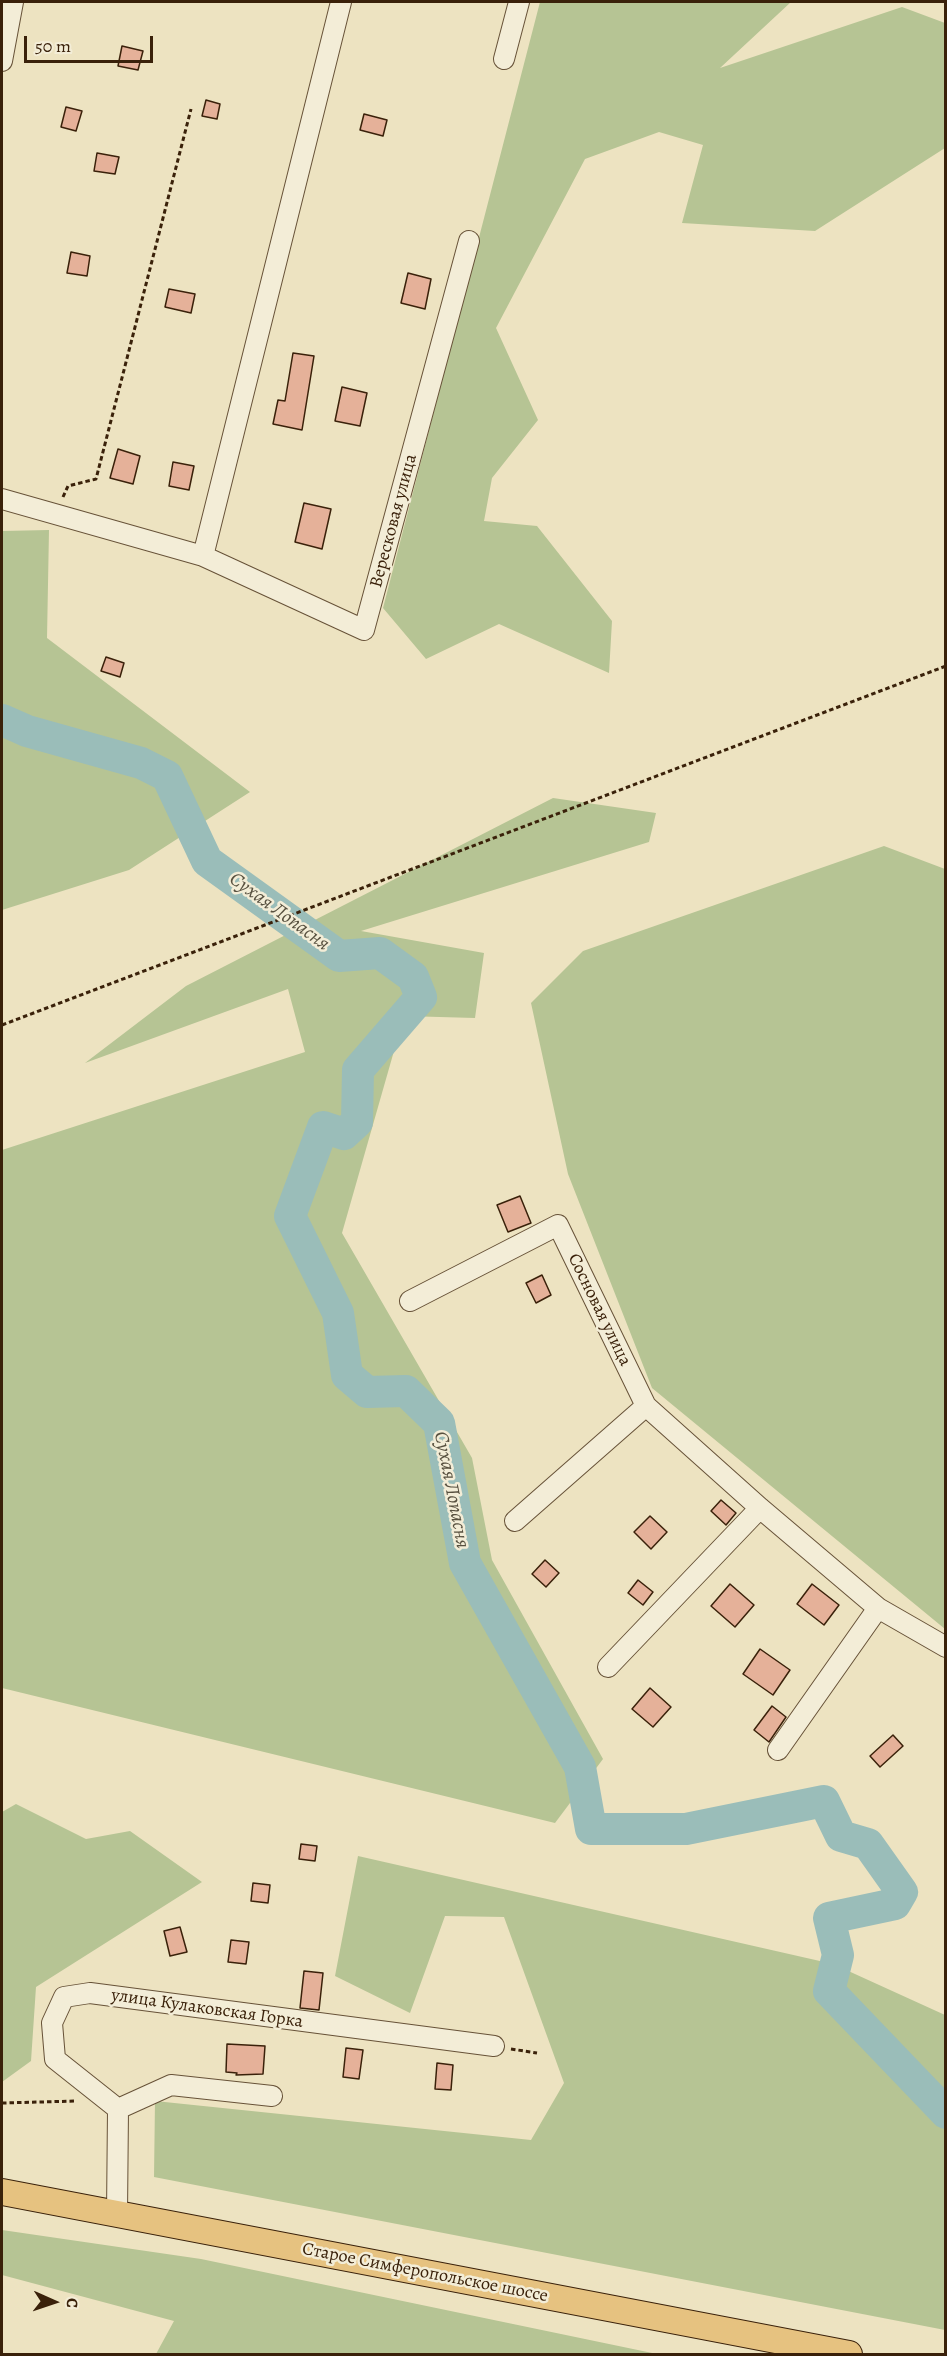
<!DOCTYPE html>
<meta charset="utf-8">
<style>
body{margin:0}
#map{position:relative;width:947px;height:2356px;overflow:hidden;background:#ede3c1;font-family:Alegreya,serif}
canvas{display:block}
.frame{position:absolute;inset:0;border:3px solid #3a210a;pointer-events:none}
.north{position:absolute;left:24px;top:2272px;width:60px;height:60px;-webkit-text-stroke:4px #f3edd7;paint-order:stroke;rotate:93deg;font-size:16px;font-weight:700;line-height:24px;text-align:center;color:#3a210a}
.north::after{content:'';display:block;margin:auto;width:21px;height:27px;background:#3a210a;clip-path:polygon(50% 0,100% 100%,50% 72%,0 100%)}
.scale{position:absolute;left:24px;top:36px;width:129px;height:27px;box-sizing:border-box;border:3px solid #3a210a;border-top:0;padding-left:8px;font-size:18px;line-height:21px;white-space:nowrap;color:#3a210a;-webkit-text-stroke:4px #f3edd7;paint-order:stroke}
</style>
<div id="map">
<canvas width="947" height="2356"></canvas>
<div class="frame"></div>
<div class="north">С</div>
<div class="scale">50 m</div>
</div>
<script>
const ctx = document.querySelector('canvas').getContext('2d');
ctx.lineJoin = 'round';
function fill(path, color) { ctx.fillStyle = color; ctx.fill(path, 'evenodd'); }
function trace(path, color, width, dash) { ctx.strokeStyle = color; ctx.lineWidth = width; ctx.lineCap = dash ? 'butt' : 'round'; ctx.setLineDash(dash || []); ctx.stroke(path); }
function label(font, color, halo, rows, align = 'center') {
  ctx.font = font + ' Alegreya,serif'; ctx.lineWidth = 5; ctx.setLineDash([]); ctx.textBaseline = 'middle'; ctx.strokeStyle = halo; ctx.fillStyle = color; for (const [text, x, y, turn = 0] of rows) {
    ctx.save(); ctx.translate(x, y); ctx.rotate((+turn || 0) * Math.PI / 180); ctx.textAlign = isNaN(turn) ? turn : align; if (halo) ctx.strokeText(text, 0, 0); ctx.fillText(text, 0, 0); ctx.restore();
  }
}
fill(new Path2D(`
 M 540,2 L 791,2 L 720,68 L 902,7 L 945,23 L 945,148 L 815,231 L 682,223 L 703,145 L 659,132 L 585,159 L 496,328 L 538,420 L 492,478 L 484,521 L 537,526 L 612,621 L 609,673 L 499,624 L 426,659 L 383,608 Z
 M 49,530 L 47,638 L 250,792 L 129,870 L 2,910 L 2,531 Z
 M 553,798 L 656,813 L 649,842 L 361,931 L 484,953 L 475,1018 L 404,1016 L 342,1233 L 472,1458 L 492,1560 L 603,1759 L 555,1823 L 2,1688 L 2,1150 L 305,1052 L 288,989 L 85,1063 L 186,986 Z
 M 884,846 L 945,869 L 945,1629 L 652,1388 L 568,1174 L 531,1003 L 583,951 Z
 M 16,1804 L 86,1839 L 130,1831 L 202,1882 L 36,1987 L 31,2061 L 2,2082 L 2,1812 Z
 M 358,1856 L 833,1964 L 945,2015 L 945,2330 L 154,2177 L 155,2101 L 531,2140 L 564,2083 L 504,1917 L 445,1916 L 410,2013 L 335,1976 Z
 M 2,2230 L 201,2259 L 657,2354 L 156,2354 L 174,2321 L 2,2275 Z`), '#b6c494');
trace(new Path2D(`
 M 2,720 L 27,731 L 141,763 L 167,776 L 207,861 L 339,956 L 380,953 L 413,977 L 421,997 L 358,1070 L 357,1122 L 344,1134 L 323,1127 L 290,1216 L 338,1313 L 347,1375 L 367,1392 L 406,1391 L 439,1423 L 465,1563 L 580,1767 L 591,1829 L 686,1829 L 824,1801 L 841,1836 L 868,1844 L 902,1892 L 895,1904 L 829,1918 L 838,1955 L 829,1991 L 946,2113`), '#9abdb9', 32);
const building = new Path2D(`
 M 122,46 L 143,51 L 138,70 L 118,66 Z
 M 206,100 L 220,104 L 217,119 L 202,116 Z
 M 66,107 L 82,111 L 76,131 L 61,127 Z
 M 364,114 L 387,120 L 383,136 L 360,130 Z
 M 97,153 L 119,157 L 115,174 L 94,171 Z
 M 71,252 L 90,256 L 87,276 L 67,273 Z
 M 408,273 L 431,279 L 425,309 L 401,303 Z
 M 169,289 L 195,294 L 191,313 L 165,307 Z
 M 293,353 L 314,356 L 302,430 L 273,424 L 278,400 L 285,401 Z
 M 342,387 L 367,393 L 360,426 L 335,421 Z
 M 118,449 L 140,456 L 133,484 L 110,478 Z
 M 173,462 L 194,466 L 189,490 L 169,486 Z
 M 304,503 L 331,509 L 322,549 L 295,542 Z
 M 106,657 L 124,663 L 120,677 L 101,671 Z
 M 520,1196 L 531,1223 L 508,1232 L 497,1205 Z
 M 542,1275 L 551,1295 L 536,1303 L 526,1283 Z
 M 721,1500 L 736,1513 L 726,1525 L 711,1511 Z
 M 650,1516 L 667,1532 L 651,1549 L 634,1532 Z
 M 545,1560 L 559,1573 L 546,1587 L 532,1574 Z
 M 638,1580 L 653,1592 L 643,1605 L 628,1593 Z
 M 730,1584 L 754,1605 L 735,1627 L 711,1606 Z
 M 812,1584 L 839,1605 L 824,1625 L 797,1604 Z
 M 760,1649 L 790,1670 L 773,1695 L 743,1674 Z
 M 650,1688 L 671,1707 L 653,1727 L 632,1709 Z
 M 772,1706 L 786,1717 L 769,1742 L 754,1730 Z
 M 893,1735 L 903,1746 L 880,1767 L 870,1756 Z
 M 301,1844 L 317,1846 L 315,1861 L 299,1859 Z
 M 253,1883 L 270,1885 L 268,1903 L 251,1901 Z
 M 180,1927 L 187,1952 L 170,1956 L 164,1931 Z
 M 231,1940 L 249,1942 L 246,1964 L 228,1962 Z
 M 304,1971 L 323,1973 L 319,2010 L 300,2008 Z
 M 227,2044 L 265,2046 L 263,2074 L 236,2075 L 237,2073 L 226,2072 Z
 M 346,2048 L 363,2050 L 359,2079 L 343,2077 Z
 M 437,2063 L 453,2065 L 451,2090 L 435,2089 Z`);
fill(building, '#e5b199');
trace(building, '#3a210a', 1.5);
const minor = new Path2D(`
 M 504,59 L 519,2
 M 2,61 L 13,2
 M 2,499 L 203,556 L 341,2
 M 203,556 L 364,630 L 469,241
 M 410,1301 L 558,1225 L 646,1406 L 760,1508 L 878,1608 L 946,1647
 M 515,1521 L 646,1406
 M 608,1667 L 760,1508
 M 778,1750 L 878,1608
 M 118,2109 L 55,2059 L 52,2023 L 64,1997 L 90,1993 L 494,2046
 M 118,2109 L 171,2085 L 272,2096
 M 117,2214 L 118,2109`);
const major = new Path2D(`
 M 2,2192 L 849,2354`);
trace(minor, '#675238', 22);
trace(major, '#3a210a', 28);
trace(new Path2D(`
 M 63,497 L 68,486 L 96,479 L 191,109
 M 2,1025 L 946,666
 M 511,2049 L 537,2053
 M 2,2103 L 77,2101`), '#3a210a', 3, [4.5, 3]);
trace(minor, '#f3edd7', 20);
trace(major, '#e6c280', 26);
label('18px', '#3a210a', '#f3edd7', [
 ["Вересковая улица",394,521,-75],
 ["Сосновая улица",599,1310,64],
 ["улица Кулаковская Горка",207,2009,8],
 ["Старое Симферопольское шоссе",425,2273,11]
]);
label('italic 20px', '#57503f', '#f3edd7', [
 ["Сухая Лопасня",279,912,36],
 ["Сухая Лопасня",451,1490,79]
]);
</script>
